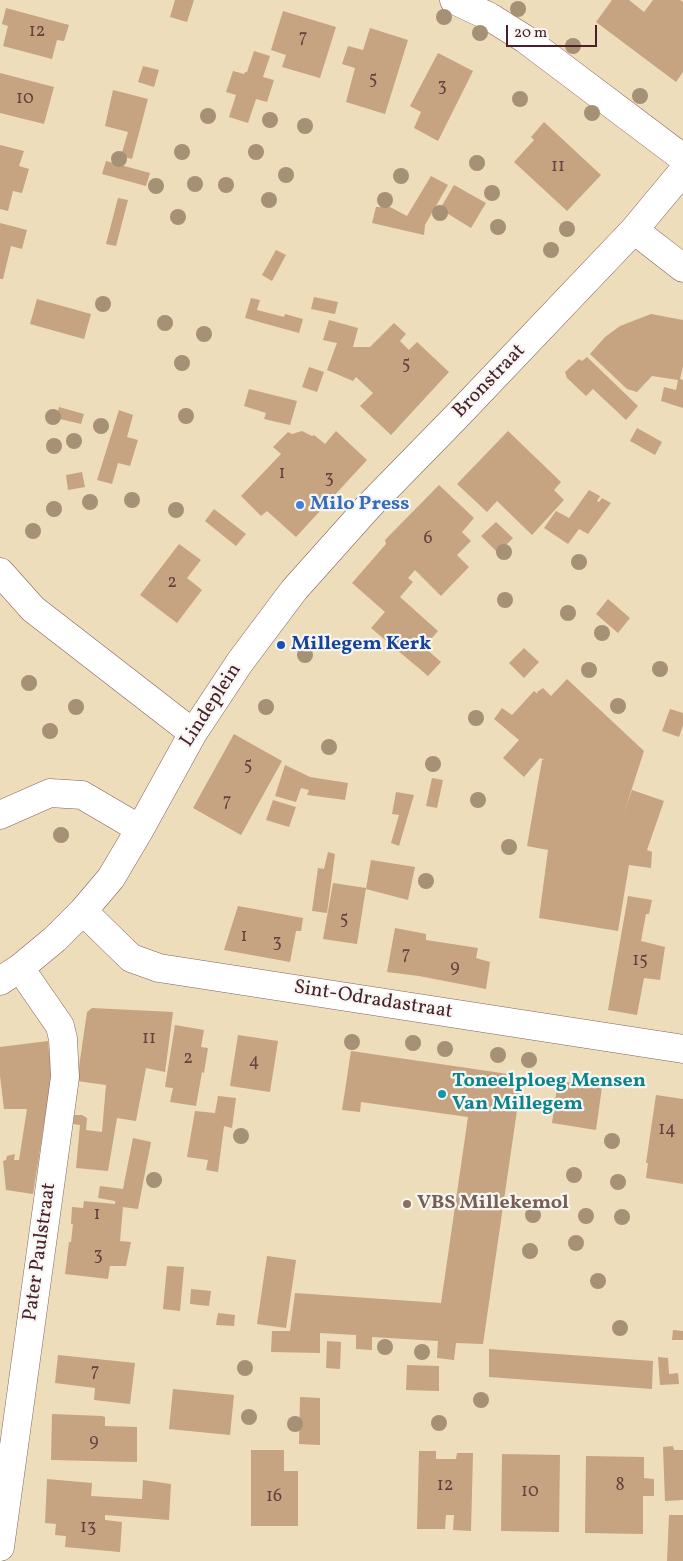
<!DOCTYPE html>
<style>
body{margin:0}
#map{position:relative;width:683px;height:1561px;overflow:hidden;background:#edddbb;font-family:Vollkorn,serif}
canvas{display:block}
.scale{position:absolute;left:506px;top:25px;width:91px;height:22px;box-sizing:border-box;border:2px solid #4a1f2b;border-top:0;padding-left:6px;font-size:15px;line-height:18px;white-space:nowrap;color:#4a1f2b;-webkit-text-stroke:4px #f6f6f2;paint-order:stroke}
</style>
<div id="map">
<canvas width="683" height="1561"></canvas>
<div class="scale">20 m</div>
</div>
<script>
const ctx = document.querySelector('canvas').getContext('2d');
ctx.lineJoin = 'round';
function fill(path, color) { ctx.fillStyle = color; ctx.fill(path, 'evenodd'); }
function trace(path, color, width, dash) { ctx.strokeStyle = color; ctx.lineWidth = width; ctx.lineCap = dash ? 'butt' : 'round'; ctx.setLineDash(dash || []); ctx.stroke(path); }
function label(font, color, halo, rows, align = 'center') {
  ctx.font = font + ' Vollkorn,serif'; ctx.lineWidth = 4.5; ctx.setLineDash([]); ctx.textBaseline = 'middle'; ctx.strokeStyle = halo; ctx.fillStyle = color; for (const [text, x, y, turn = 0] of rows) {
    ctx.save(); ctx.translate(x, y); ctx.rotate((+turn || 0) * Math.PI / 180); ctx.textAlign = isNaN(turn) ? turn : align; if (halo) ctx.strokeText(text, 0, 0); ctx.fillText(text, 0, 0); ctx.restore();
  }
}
fill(new Path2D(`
 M 175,0 L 194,0 L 187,22 L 170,17 Z
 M 612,0 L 629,0 L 644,12 L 653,0 L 680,0 L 683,2 L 683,72 L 676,82 L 596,22 Z
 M 6,8 L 69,25 L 64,41 L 57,40 L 52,59 L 3,46 L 8,26 L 2,24 Z
 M 283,11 L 336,27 L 320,78 L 282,67 L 286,55 L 271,50 Z
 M 370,28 L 408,40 L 385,114 L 346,102 L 355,68 L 342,64 L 348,46 L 363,50 Z
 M 254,51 L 270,56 L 263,77 L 274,80 L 267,102 L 256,99 L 248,123 L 229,117 L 236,95 L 226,92 L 233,71 L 244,74 L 245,72 L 247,72 Z
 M 438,53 L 473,71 L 438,141 L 414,128 L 421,112 L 410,106 Z
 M 143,66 L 159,70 L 154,87 L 138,82 Z
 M 0,73 L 54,87 L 44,124 L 0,113 Z
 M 113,90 L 148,99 L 132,159 L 121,156 L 128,132 L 105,126 Z
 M 544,122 L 601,175 L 567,211 L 514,162 L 534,140 L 531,137 Z
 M 0,145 L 24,151 L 19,166 L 29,169 L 22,193 L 13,191 L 8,211 L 0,209 Z
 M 106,161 L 150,173 L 146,186 L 102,174 Z
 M 431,176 L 448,185 L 425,225 L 424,235 L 372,223 L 376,207 L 390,207 L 407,216 Z
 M 454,185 L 486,203 L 471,228 L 440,209 Z
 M 118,198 L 128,200 L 116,246 L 106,244 Z
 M 0,223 L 27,230 L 22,249 L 11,246 L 3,279 L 0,279 Z
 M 276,250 L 286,255 L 272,281 L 262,275 Z
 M 314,297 L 338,302 L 335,314 L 311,309 Z
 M 251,298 L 260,300 L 257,310 L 284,317 L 285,314 L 303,319 L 299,333 L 245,318 Z
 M 37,299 L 91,314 L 84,339 L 30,324 Z
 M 651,314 L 683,320 L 683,366 L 680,379 L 683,380 L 683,408 L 661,401 L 664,387 L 676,390 L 678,380 L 652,376 L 637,392 L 627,389 L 590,354 L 605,337 L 620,326 Z
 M 329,320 L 358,328 L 353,347 L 370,347 L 394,323 L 406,334 L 400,341 L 409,350 L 417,342 L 449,372 L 391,435 L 360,406 L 373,393 L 356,377 L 353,381 L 327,370 L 337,343 L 323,340 Z
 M 587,357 L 638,406 L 626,420 L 593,389 L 586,396 L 567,378 L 565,372 L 579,359 L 582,361 Z
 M 309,367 L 324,372 L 317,392 L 302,387 Z
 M 249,389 L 297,401 L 290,425 L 264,419 L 266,413 L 244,406 Z
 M 59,407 L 84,414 L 81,424 L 56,418 Z
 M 119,410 L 133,415 L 127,437 L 138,440 L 130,466 L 118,463 L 112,484 L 97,480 Z
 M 637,428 L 662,442 L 655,455 L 630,441 Z
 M 302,431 L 312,436 L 314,435 L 325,444 L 336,431 L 367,460 L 296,537 L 267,511 L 261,516 L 241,496 L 281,454 L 273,447 L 288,432 L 292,434 Z
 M 508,431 L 561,482 L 554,490 L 564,500 L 532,535 L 497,501 L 487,512 L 457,484 Z
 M 82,472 L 85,487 L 68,490 L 66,475 Z
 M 439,485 L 474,518 L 462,532 L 471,541 L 457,555 L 469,567 L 441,596 L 415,570 L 408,578 L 413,582 L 400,597 L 438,631 L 424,647 L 441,662 L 428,676 L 371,628 L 385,612 L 352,583 L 386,544 L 385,540 Z
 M 589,490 L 600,496 L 597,501 L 599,502 L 602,498 L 611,503 L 588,534 L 579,529 L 568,544 L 544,528 L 556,511 L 569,518 Z
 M 214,509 L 246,534 L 236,546 L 205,521 Z
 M 496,522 L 513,538 L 498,553 L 481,536 Z
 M 179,544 L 201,560 L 187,578 L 202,590 L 177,623 L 140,595 Z
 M 608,599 L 630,618 L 618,633 L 596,614 Z
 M 524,648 L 539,662 L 524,678 L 509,663 Z
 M 567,679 L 644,751 L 624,813 L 632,790 L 664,801 L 647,850 L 652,852 L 651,868 L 629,865 L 618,931 L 539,918 L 548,850 L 527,846 L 542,760 L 544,760 L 540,758 L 524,777 L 503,758 L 519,740 L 494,719 L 502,708 L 512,715 L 534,691 L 538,694 L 537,692 L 543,688 L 551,696 Z
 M 670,709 L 683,713 L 683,725 L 679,737 L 662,731 Z
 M 234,734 L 282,761 L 241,835 L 193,808 Z
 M 285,765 L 310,777 L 348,783 L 345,800 L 307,795 L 309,790 L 301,788 L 296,802 L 275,796 Z
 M 432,778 L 443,780 L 437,808 L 426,806 Z
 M 396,792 L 414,795 L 399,846 L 391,843 L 399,815 L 392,814 Z
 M 273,800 L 296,807 L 289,827 L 266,820 Z
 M 328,852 L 335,854 L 327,913 L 312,911 L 318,868 L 324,869 Z
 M 371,860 L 415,867 L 408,900 L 366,889 Z
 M 333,883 L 366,888 L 357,944 L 323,939 Z
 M 628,896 L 652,900 L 649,914 L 646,914 L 641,941 L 665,947 L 660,980 L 644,978 L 637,1015 L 608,1010 Z
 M 238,906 L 303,918 L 301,931 L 296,931 L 290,962 L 224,950 Z
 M 395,928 L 426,934 L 426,940 L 478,948 L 476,958 L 490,962 L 486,989 L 419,976 L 387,972 Z
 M 92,1008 L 173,1012 L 165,1072 L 146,1068 L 136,1121 L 117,1118 L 108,1171 L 76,1168 L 80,1125 L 73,1124 L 74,1115 L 82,1115 L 87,1118 L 86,1130 L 102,1132 L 106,1085 L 77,1081 L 87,1012 Z
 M 175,1025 L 204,1030 L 201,1047 L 208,1048 L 204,1073 L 202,1072 L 196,1106 L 170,1102 L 173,1088 L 165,1087 Z
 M 238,1035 L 278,1041 L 270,1092 L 230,1086 Z
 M 48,1041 L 52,1082 L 52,1111 L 46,1112 L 33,1194 L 6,1190 L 3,1161 L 6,1160 L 7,1156 L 15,1154 L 14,1160 L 19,1160 L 27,1109 L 4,1109 L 0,1076 L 0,1047 Z
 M 351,1051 L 522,1076 L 483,1344 L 456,1343 L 454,1360 L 437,1358 L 438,1341 L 372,1337 L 372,1350 L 356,1349 L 356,1335 L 320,1333 L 320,1353 L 271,1352 L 272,1331 L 290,1331 L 295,1293 L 441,1303 L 468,1117 L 361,1102 L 360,1112 L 342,1110 Z
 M 558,1081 L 602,1087 L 596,1130 L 552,1123 Z
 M 656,1095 L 683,1099 L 683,1184 L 646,1178 L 648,1163 L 646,1163 Z
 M 218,1096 L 236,1098 L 232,1128 L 224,1126 L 218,1172 L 206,1170 L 208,1160 L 187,1157 L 195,1111 L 215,1113 Z
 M 133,1138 L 151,1142 L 138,1209 L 123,1207 L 120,1241 L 131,1242 L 126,1266 L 110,1266 L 108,1279 L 65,1274 L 69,1242 L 71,1242 L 73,1224 L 71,1224 L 72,1207 L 83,1208 L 84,1201 L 115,1204 L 115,1201 L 98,1198 L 100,1186 L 123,1189 Z
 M 267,1256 L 296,1260 L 286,1328 L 257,1324 Z
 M 167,1266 L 184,1267 L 180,1311 L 163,1309 Z
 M 191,1289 L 211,1291 L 209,1306 L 190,1304 Z
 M 218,1313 L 235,1315 L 234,1326 L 216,1325 Z
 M 673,1330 L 683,1331 L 683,1340 L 672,1340 Z
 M 327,1341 L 341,1342 L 340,1369 L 326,1368 Z
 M 489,1349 L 653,1361 L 652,1389 L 489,1377 Z
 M 58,1355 L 135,1363 L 130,1404 L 94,1400 L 95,1388 L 55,1383 Z
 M 658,1357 L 668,1358 L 669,1374 L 678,1373 L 679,1384 L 660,1385 Z
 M 407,1365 L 439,1366 L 439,1391 L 406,1390 Z
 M 173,1389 L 234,1395 L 230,1435 L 169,1429 Z
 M 300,1397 L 320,1398 L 320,1445 L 299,1444 Z
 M 52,1414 L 102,1416 L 105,1417 L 105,1426 L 137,1427 L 137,1462 L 51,1460 Z
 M 673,1446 L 674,1450 L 683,1450 L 683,1500 L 665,1501 L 663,1447 Z
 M 251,1450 L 284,1450 L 284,1471 L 298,1471 L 298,1526 L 251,1526 Z
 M 419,1451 L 436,1451 L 436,1459 L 456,1459 L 457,1453 L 473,1453 L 471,1531 L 453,1530 L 454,1515 L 446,1515 L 445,1529 L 417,1529 Z
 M 502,1454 L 560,1455 L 559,1532 L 501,1531 Z
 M 586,1456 L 644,1457 L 644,1478 L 654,1479 L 654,1496 L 643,1496 L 643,1534 L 585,1533 Z
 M 47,1479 L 92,1483 L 91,1496 L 142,1499 L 143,1480 L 171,1484 L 169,1520 L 105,1515 L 105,1520 L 122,1522 L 120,1552 L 65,1547 L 66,1536 L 55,1535 L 56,1524 L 45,1523 Z
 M 669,1515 L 683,1515 L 683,1561 L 667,1561 Z`), '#c6a381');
const minor = new Path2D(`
 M 454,0 L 490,17 L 525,39 L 683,158
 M 634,230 L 683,268
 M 0,572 L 33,609 L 193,733
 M 0,815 L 50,793 L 82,795 L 140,829
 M 83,911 L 131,958 L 159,968 L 683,1049
 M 0,981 L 20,968 L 55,939 L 83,911 L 111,878 L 140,829 L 193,733 L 240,662 L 294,590 L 369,506 L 455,418 L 634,230 L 683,171
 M 0,1547 L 65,1077 L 63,1039 L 60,1026 L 20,968`);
trace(minor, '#83625d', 29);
trace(minor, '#fff', 28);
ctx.fillStyle = '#a69076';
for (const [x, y] of [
 [518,9],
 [444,17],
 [480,33],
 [573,46],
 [640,96],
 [520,99],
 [592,113],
 [208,116],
 [270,120],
 [305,126],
 [182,152],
 [256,152],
 [119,159],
 [477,163],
 [286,175],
 [401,176],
 [195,184],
 [226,185],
 [156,186],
 [492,193],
 [269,200],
 [385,200],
 [440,213],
 [178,217],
 [498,227],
 [567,229],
 [551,250],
 [103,304],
 [165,323],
 [204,334],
 [182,363],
 [186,416],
 [53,417],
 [101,426],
 [74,441],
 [54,446],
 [132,500],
 [90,502],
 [54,509],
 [176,510],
 [33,531],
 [504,552],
 [579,562],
 [505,600],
 [568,613],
 [602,633],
 [305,655],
 [660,669],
 [589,670],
 [29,683],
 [618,706],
 [76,707],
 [266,707],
 [476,718],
 [50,731],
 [329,747],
 [433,764],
 [478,800],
 [61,835],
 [509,847],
 [426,881],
 [352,1042],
 [413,1043],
 [445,1049],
 [498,1055],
 [529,1060],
 [241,1136],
 [612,1141],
 [574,1175],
 [154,1180],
 [618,1182],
 [533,1215],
 [586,1216],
 [622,1217],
 [576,1243],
 [530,1251],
 [598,1281],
 [620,1328],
 [385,1347],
 [422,1352],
 [245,1368],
 [481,1400],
 [249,1417],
 [439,1423],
 [295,1424]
]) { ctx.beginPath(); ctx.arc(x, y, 8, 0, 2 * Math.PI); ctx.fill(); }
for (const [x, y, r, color] of [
 [300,505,5,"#3f7fe0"],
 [281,645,5,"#1a4fb4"],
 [442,1094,5,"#0f9aa8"],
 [407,1204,5,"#8d6e63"]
]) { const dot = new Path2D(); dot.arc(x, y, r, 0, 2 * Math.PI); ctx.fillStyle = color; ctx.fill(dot); trace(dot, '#f6f6f2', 2); }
label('18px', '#694040', null, [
 ["12",37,33],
 ["7",303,39],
 ["5",373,81],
 ["3",442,88],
 ["10",25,100],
 ["11",558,168],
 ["5",406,366],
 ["1",282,475],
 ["3",329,480],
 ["6",428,540],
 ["2",172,584],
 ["5",248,767],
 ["7",227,803],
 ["5",344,921],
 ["1",244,938],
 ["3",277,944],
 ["7",406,956],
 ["15",640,962],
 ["9",455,969],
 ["11",149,1040],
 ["2",188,1060],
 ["4",254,1063],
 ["14",667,1131],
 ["1",97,1216],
 ["3",98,1257],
 ["7",95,1373],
 ["9",94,1443],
 ["12",445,1487],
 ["8",620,1487],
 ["10",530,1493],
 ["16",274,1498],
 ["13",88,1529]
]);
label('20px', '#4a1f2b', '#f6f6f2', [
 ["Bronstraat",490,382,-46],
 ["Lindeplein",212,706,-57],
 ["Sint-Odradastraat",373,1001,9],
 ["Pater Paulstraat",41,1252,-82]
]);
label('bold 20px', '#366cbe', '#f6f6f2', [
 ["Milo Press",310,505]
], 'left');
label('bold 20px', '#164399', '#f6f6f2', [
 ["Millegem Kerk",291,645]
], 'left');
label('bold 20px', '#0d838f', '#f6f6f2', [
 ["Toneelploeg Mensen",452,1082],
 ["Van Millegem",452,1105]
], 'left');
label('bold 20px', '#785e54', '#f6f6f2', [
 ["VBS Millekemol",417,1204]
], 'left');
</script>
